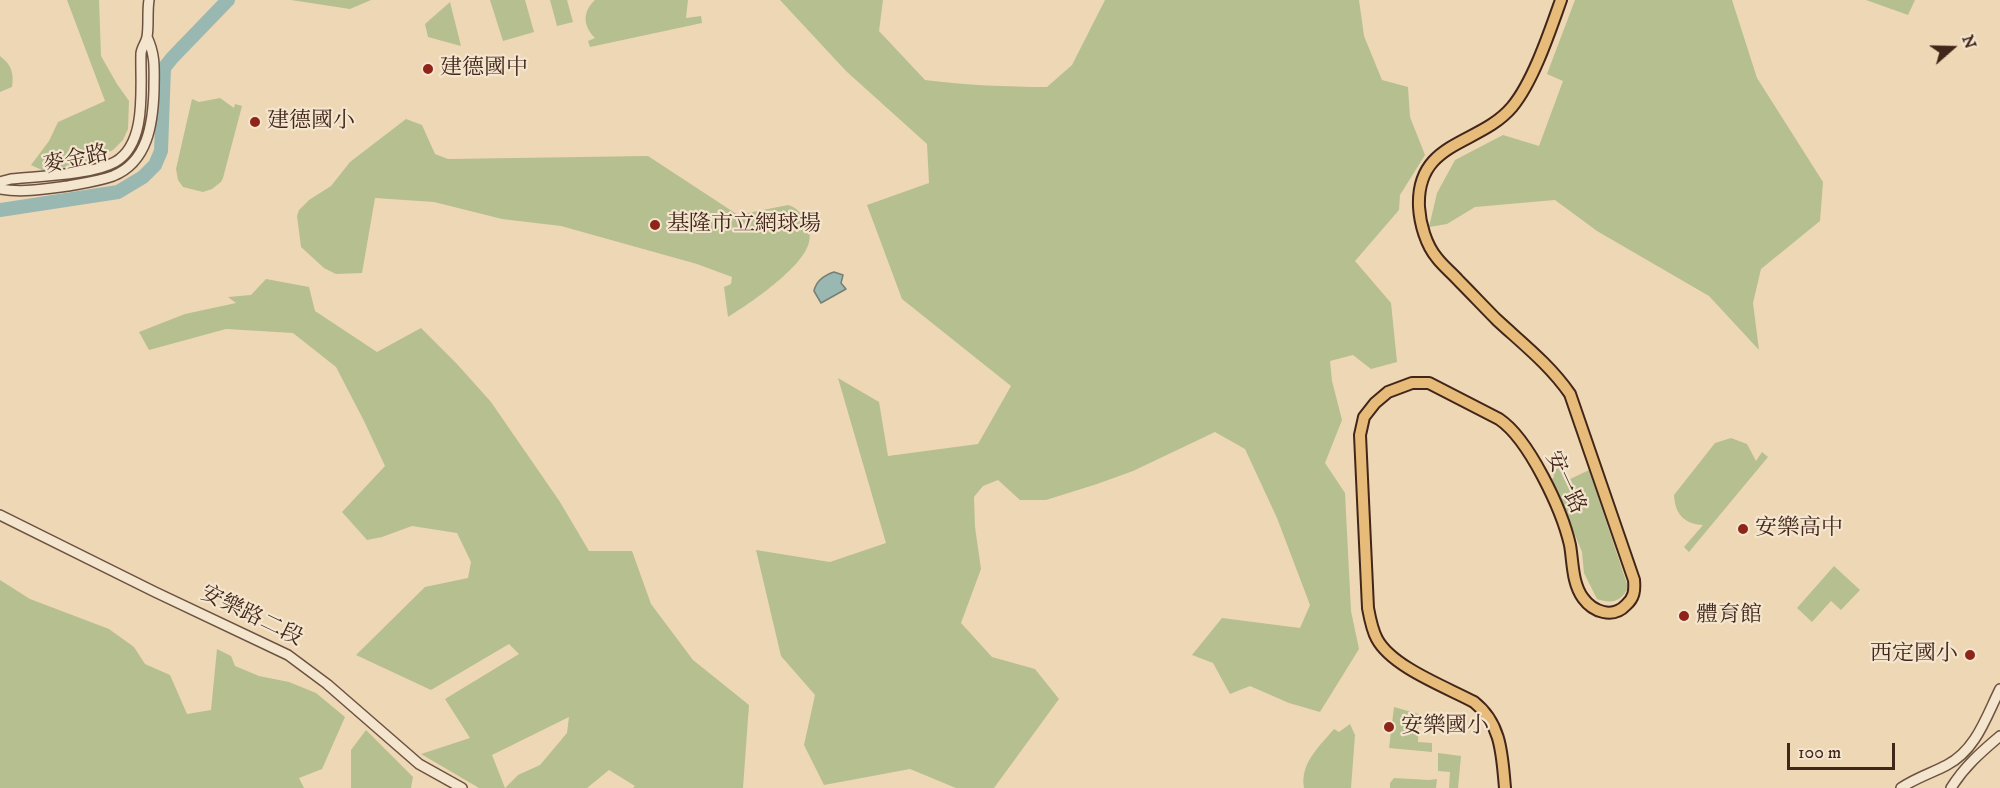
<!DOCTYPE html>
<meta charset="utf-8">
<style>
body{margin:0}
#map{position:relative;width:2000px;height:788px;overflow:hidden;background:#eed7b5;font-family:"IM FELL DW Pica",serif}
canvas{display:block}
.north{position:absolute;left:1922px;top:18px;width:60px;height:60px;-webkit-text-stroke:4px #f4e5cf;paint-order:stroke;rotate:70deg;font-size:16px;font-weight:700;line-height:24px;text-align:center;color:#42261a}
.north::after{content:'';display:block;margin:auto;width:21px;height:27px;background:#42261a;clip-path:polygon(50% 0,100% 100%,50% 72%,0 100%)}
.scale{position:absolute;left:1787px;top:743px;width:108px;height:27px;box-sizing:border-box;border:3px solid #42261a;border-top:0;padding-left:8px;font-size:18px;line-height:21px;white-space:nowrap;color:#42261a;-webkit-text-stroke:4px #f4e5cf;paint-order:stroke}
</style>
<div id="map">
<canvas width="2000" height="788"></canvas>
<div class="north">N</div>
<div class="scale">100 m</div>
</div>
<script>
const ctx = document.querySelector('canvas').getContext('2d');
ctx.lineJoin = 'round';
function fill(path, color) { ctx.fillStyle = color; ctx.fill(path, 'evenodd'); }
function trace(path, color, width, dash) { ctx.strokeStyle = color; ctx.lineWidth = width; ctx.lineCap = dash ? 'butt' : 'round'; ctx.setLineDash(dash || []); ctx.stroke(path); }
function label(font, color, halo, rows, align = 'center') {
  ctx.font = font + ' "IM FELL DW Pica","Noto Serif TC",serif'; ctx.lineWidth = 4.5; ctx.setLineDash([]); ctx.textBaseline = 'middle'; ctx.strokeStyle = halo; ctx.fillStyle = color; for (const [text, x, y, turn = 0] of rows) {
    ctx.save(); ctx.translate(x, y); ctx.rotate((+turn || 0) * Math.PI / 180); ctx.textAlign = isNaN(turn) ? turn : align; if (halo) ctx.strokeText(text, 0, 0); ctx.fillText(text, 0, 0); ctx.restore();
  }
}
fill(new Path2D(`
 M 67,0 L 99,0 L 101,56 L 117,84 L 129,101 L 128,129 L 123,140 L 113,150 L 86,164 L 44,171 L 31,165 L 49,141 L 58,122 L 105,101 Z
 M 291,0 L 371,0 L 350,9 Z
 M 490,0 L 525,0 L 534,32 L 503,41 Z
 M 550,0 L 567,0 L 573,22 L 557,26 Z
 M 595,0 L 688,0 L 686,18 L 701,16 L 702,23 L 590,47 L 588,41 L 595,38 C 583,26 582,12 595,0 Z
 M 780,0 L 883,0 L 879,31 L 925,80 C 966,85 1006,87 1047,87 L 1072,65 L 1105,0 L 1359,0 L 1364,36 L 1382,80 L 1408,87 L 1410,117 L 1425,155 L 1400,195 L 1399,210 L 1355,261 L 1391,303 L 1397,362 L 1371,369 L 1353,355 L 1330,361 L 1332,381 L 1342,420 L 1325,463 L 1345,493 L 1351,611 L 1359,649 L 1320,712 L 1289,703 L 1250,686 L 1230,694 L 1213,663 L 1192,655 L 1222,618 L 1300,628 L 1310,605 L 1277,518 L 1245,449 L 1215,432 L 1133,471 L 1097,484 L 1046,500 L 1020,500 L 998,480 L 983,486 L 974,497 L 975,527 L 981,569 L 961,623 L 992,657 L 1035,669 L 1059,699 L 994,788 L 956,788 L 910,769 L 824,785 L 804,745 L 815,695 L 781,656 L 756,550 L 830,562 L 886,543 L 838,378 L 879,402 L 888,456 L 978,444 L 1011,386 L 902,299 L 867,205 L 929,183 L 927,144 L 846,71 Z
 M 1575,0 L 1732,0 L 1757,78 L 1823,182 L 1820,221 L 1761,269 L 1753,303 L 1759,350 L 1709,296 L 1597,231 L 1555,200 L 1475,207 L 1447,224 L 1429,227 L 1437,193 L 1455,160 L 1503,135 L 1539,146 L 1563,81 L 1547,74 Z
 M 1866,0 L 1915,0 L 1908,15 Z
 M 450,2 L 461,46 L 428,37 L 425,24 Z
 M 0,56 C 12,65 14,74 12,87 L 0,92 Z
 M 220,98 L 234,108 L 235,104 L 242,106 L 223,178 L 221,182 L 212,189 L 203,192 L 183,187 L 178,180 L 176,169 L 192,99 L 199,102 Z
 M 406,119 L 422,125 L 435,154 L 448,159 L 648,156 L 738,215 L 788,205 C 796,207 801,213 805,220 C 809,227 811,234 809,242 C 804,267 749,304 728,317 L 724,287 L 731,284 L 732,277 L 697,264 L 561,226 L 502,219 L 434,202 L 375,198 L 362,273 L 336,274 L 324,268 L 301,247 L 297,216 L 299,210 L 309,200 L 331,186 L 350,162 Z
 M 266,279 L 309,287 L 315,311 L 377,352 L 421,328 L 457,364 L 491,402 L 560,502 L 589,551 L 632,551 L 651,604 L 693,660 L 749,705 L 743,788 L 633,788 L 635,786 L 609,770 L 587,788 L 479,788 L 421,754 L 470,738 L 445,699 L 519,654 L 509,644 L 431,690 L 356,655 L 425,587 L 468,578 L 471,562 L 457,533 L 412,526 L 382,537 L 367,540 L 342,512 L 385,466 L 364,421 L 336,367 L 293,333 L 226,329 L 149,350 L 139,332 L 185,314 L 236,303 L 228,297 L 251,295 ZM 569,717 L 567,733 L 540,765 L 518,775 L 505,788 L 492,755 Z
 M 1731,438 L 1747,444 L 1756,461 L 1762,452 L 1768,457 L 1689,552 L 1684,547 L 1703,525 C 1684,524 1675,514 1674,495 L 1715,443 Z
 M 1560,468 L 1566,481 L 1589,470 L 1628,587 C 1622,602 1611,604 1597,599 L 1584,573 L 1582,552 L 1552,479 L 1554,477 L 1552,470 Z
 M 1834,566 L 1860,590 L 1841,610 L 1831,601 L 1812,622 L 1797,608 Z
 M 0,580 L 30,599 L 109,629 L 134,647 L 145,664 L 170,675 L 187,714 L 211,710 L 217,649 L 231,656 L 235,666 L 259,676 L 289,682 L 316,693 L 345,717 L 322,769 L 299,778 L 304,788 L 0,788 Z
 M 1394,707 L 1419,714 L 1418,742 L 1432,743 L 1432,752 L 1389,748 Z
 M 1350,724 L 1355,735 L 1351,788 L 1304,788 C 1300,763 1319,747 1334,729 L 1339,732 Z
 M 366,730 L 413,777 L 411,788 L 351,788 L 351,750 Z
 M 1438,753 L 1461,756 L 1458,788 L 1449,788 L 1450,772 L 1438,771 Z
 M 1394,778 L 1429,780 L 1437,779 L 1436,788 L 1390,788 L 1390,783 Z`), '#b6bf8f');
const water = new Path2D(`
 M 834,272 L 843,275 L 841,283 L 846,289 L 821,303 L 814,291 C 816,281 825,275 834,272 Z`);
fill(water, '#9ab8b2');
trace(water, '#777e75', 1.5);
trace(new Path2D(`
 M 0,210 L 118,192 L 143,177 L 155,165 L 161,151 L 164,68 L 172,58 L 228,0`), '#9ab8b2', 14);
const minor = new Path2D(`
 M 0,182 L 11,179 C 38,176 92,175 115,162 C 148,143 140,86 141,54 C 141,48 146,43 147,37 C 149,25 147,12 149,0
 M 0,189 C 22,193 46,189 68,186 C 84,183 99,181 113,176 C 148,162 153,123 154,90 C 154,70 156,56 147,37
 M 0,515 L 155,592 L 288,655 L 327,684 L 419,764 L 462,788
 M 1901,788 C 1915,778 1932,773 1947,765 C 1976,750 1986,717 2000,689
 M 1951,788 C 1964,767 1981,752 2000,736`);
const major = new Path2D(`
 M 1505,788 C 1502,756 1502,724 1474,702 C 1446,687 1392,667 1377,639 C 1372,630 1370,619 1368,608 L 1360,435 L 1364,417 L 1375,403 L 1388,392 L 1412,383 L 1429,383 L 1499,419 C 1529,439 1562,510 1570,545 C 1573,562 1572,583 1583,598 C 1593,612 1613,619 1626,605 C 1634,598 1635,591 1634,580 L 1570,394 C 1550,365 1523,344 1497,320 C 1484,307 1472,294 1459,281 C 1452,273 1443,266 1437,258 C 1426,245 1420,224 1419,207 C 1416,140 1479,146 1512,107 C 1533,82 1550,31 1561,0`);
trace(minor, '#6d5241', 12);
trace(major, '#42261a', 14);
trace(minor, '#f4e5cf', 9);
trace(major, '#e7bc7a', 10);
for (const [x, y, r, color] of [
 [428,69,6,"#8f2418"],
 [255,122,6,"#8f2418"],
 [655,225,6,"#8f2418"],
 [1743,529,6,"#8f2418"],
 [1684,616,6,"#8f2418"],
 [1970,655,6,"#8f2418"],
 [1389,727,6,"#8f2418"]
]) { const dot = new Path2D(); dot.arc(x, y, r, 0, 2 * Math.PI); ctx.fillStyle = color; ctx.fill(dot); trace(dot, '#f4e5cf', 2); }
label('22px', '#42261a', '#f4e5cf', [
 ["建德國中",440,69],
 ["建德國小",267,122],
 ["基隆市立網球場",667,225],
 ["安樂高中",1755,529],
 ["體育館",1696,616],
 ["西定國小",1958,655,"right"],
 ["安樂國小",1401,727]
], 'left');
label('22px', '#42261a', '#f4e5cf', [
 ["麥金路",76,161,-12],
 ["安一路",1564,483,65],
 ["安樂路二段",251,617,26]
]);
</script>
